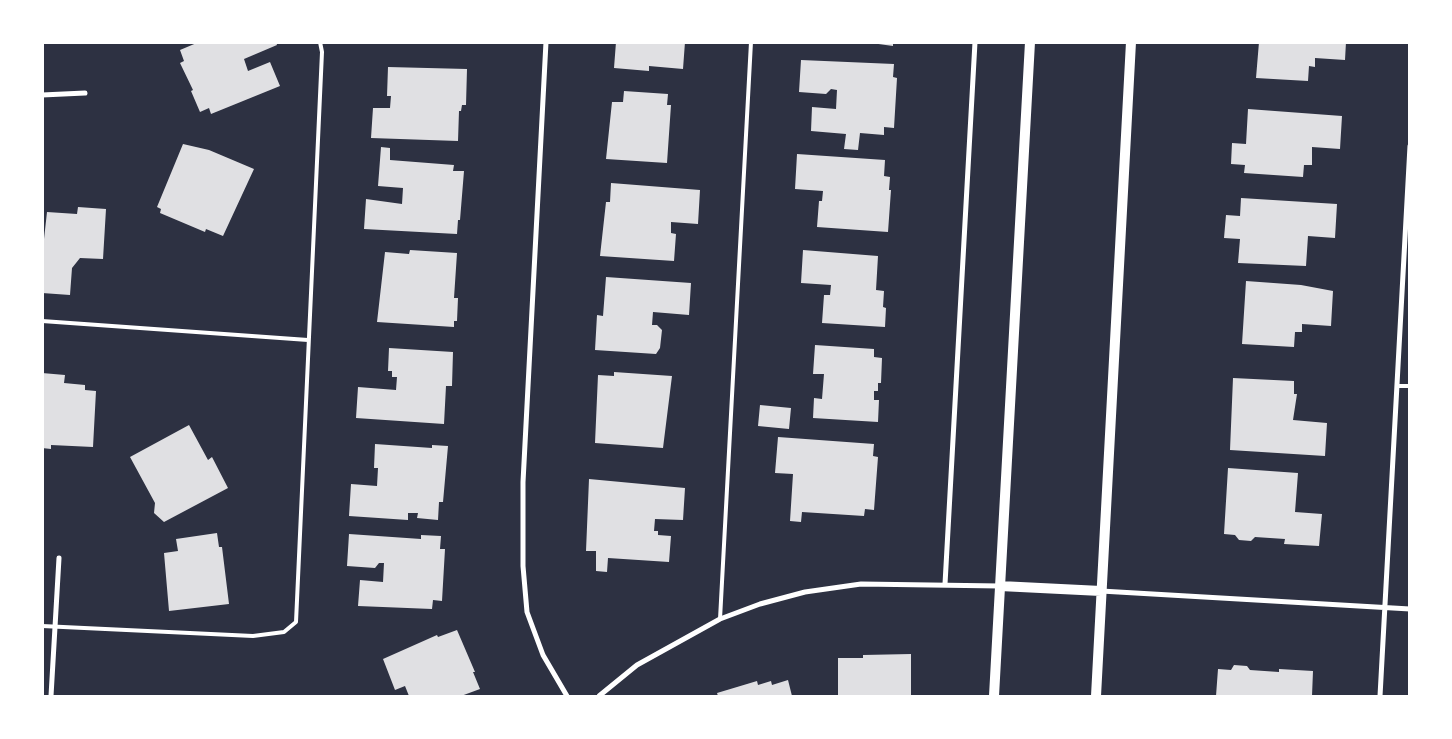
<!DOCTYPE html>
<style>
body{margin:0}
#map{position:relative;width:1452px;height:739px;overflow:hidden;background:#2d3142;font-family:"Asap Condensed",sans-serif}
canvas{display:block}
.frame{position:absolute;inset:0;border:44px solid #fff;pointer-events:none}
</style>
<div id="map">
<canvas width="1452" height="739"></canvas>
<div class="frame"></div>
</div>
<script>
const ctx = document.querySelector('canvas').getContext('2d');
ctx.lineJoin = 'round';
function fill(path, color) { ctx.fillStyle = color; ctx.fill(path, 'evenodd'); }
function trace(path, color, width, dash) { ctx.strokeStyle = color; ctx.lineWidth = width; ctx.lineCap = dash ? 'butt' : 'round'; ctx.setLineDash(dash || []); ctx.stroke(path); }
fill(new Path2D(`
 M 199,42 L 276,42 L 277,45 L 244,59 L 248,71 L 270,62 L 280,86 L 211,114 L 209,108 L 200,112 L 191,91 L 193,90 L 180,63 L 184,61 L 180,50 Z
 M 616,42 L 685,42 L 683,69 L 649,66 L 649,71 L 614,68 Z
 M 864,42 L 893,42 L 893,46 Z
 M 1259,42 L 1346,42 L 1345,60 L 1315,58 L 1315,67 L 1309,66 L 1308,81 L 1256,78 Z
 M 801,60 L 894,64 L 893,77 L 897,78 L 894,128 L 884,127 L 884,135 L 860,133 L 858,150 L 844,149 L 846,134 L 811,131 L 812,107 L 836,109 L 837,90 L 831,89 L 826,94 L 799,92 Z
 M 388,67 L 467,69 L 466,105 L 462,105 L 461,111 L 459,111 L 458,141 L 371,138 L 373,108 L 390,108 L 391,96 L 387,96 Z
 M 624,91 L 668,94 L 667,105 L 671,105 L 667,163 L 606,159 L 612,102 L 623,102 Z
 M 1248,109 L 1342,116 L 1340,149 L 1312,147 L 1312,165 L 1304,165 L 1303,177 L 1244,173 L 1245,165 L 1231,164 L 1232,143 L 1246,144 Z
 M 183,144 L 209,150 L 254,169 L 223,236 L 206,229 L 205,232 L 160,213 L 161,209 L 157,207 Z
 M 381,147 L 390,148 L 390,160 L 454,165 L 453,171 L 464,171 L 460,220 L 458,220 L 457,234 L 364,229 L 366,199 L 402,204 L 403,188 L 378,186 Z
 M 797,154 L 885,160 L 884,176 L 890,177 L 889,190 L 891,190 L 888,232 L 817,227 L 819,201 L 822,201 L 823,191 L 795,189 Z
 M 611,183 L 700,190 L 698,224 L 671,222 L 671,233 L 676,234 L 674,261 L 600,256 L 606,202 L 610,202 Z
 M 1241,198 L 1337,204 L 1335,238 L 1308,236 L 1306,266 L 1238,263 L 1240,239 L 1224,238 L 1226,215 L 1240,216 Z
 M 78,207 L 106,209 L 103,259 L 80,258 L 72,268 L 70,295 L 42,293 L 42,257 L 47,212 L 77,214 Z
 M 410,250 L 457,253 L 454,298 L 458,298 L 457,321 L 454,321 L 454,327 L 377,322 L 385,252 L 409,254 Z
 M 803,250 L 878,256 L 876,290 L 884,291 L 883,307 L 886,308 L 885,327 L 822,323 L 824,295 L 830,295 L 831,285 L 801,283 Z
 M 606,277 L 691,283 L 689,315 L 653,312 L 652,325 L 657,325 L 662,330 L 660,348 L 656,354 L 595,350 L 597,315 L 603,316 Z
 M 1246,281 L 1301,285 L 1333,291 L 1331,326 L 1302,324 L 1302,332 L 1295,332 L 1294,347 L 1242,344 Z
 M 815,345 L 874,349 L 874,357 L 882,358 L 881,383 L 878,383 L 878,391 L 874,391 L 874,400 L 879,400 L 878,422 L 813,418 L 814,398 L 822,399 L 824,374 L 813,374 Z
 M 389,348 L 453,352 L 452,386 L 446,386 L 444,424 L 356,418 L 358,387 L 396,390 L 397,377 L 392,377 L 392,371 L 388,371 Z
 M 614,372 L 672,376 L 663,448 L 595,443 L 598,375 L 614,376 Z
 M 42,373 L 65,375 L 64,383 L 85,385 L 85,390 L 96,391 L 93,447 L 51,445 L 51,449 L 42,448 Z
 M 1233,378 L 1294,381 L 1294,394 L 1297,394 L 1293,420 L 1327,423 L 1325,456 L 1230,450 Z
 M 760,405 L 791,408 L 789,429 L 758,426 Z
 M 189,425 L 208,460 L 212,457 L 228,488 L 164,522 L 154,513 L 155,503 L 130,457 Z
 M 778,437 L 874,444 L 873,456 L 878,457 L 874,510 L 865,509 L 864,516 L 802,512 L 801,522 L 790,521 L 793,474 L 775,473 Z
 M 375,444 L 432,448 L 432,445 L 448,446 L 443,502 L 439,502 L 438,520 L 417,518 L 418,513 L 408,513 L 408,520 L 349,516 L 351,484 L 377,486 L 378,468 L 374,468 Z
 M 1228,468 L 1298,473 L 1295,512 L 1322,514 L 1319,546 L 1284,544 L 1285,539 L 1255,537 L 1251,541 L 1239,540 L 1235,535 L 1224,534 Z
 M 589,479 L 685,488 L 683,520 L 655,519 L 654,531 L 658,531 L 658,535 L 671,536 L 669,562 L 608,558 L 607,572 L 596,571 L 596,551 L 586,551 Z
 M 217,533 L 219,547 L 222,547 L 229,604 L 169,611 L 164,553 L 178,551 L 176,539 Z
 M 349,534 L 421,539 L 421,535 L 441,536 L 440,549 L 445,549 L 442,601 L 433,600 L 432,609 L 358,606 L 360,580 L 383,582 L 384,563 L 379,563 L 375,568 L 347,566 Z
 M 457,630 L 475,672 L 473,672 L 480,689 L 461,696 L 409,696 L 405,686 L 395,690 L 383,659 L 437,635 L 438,637 Z
 M 911,654 L 911,696 L 838,696 L 838,658 L 863,658 L 863,655 Z
 M 1234,665 L 1247,666 L 1250,670 L 1279,672 L 1279,669 L 1313,671 L 1312,696 L 1216,696 L 1218,669 L 1231,670 Z
 M 788,680 L 792,696 L 718,696 L 717,693 L 757,681 L 758,685 L 771,681 L 772,685 Z`), '#e0e0e3');
trace(new Path2D(`
 M 42,321 L 308,340
 M 1397,386 L 1410,386
 M 720,619 L 751,42
 M 42,626 L 253,636 L 284,632 L 296,622 L 322,52 L 320,42`), '#fff', 4);
trace(new Path2D(`
 M 546,42 L 523,482 L 523,566 L 527,612 L 543,655 L 567,696
 M 42,95 L 85,93
 M 945,584 L 975,42
 M 1101,591 L 1410,609
 M 51,696 L 59,558
 M 599,696 L 637,665 L 720,619 L 760,604 L 805,592 L 861,584 L 1000,586
 M 1380,696 L 1410,146`), '#fff', 5);
trace(new Path2D(`
 M 1000,586 L 1101,591
 M 994,696 L 1030,42
 M 1096,696 L 1131,42`), '#fff', 10);
</script>
